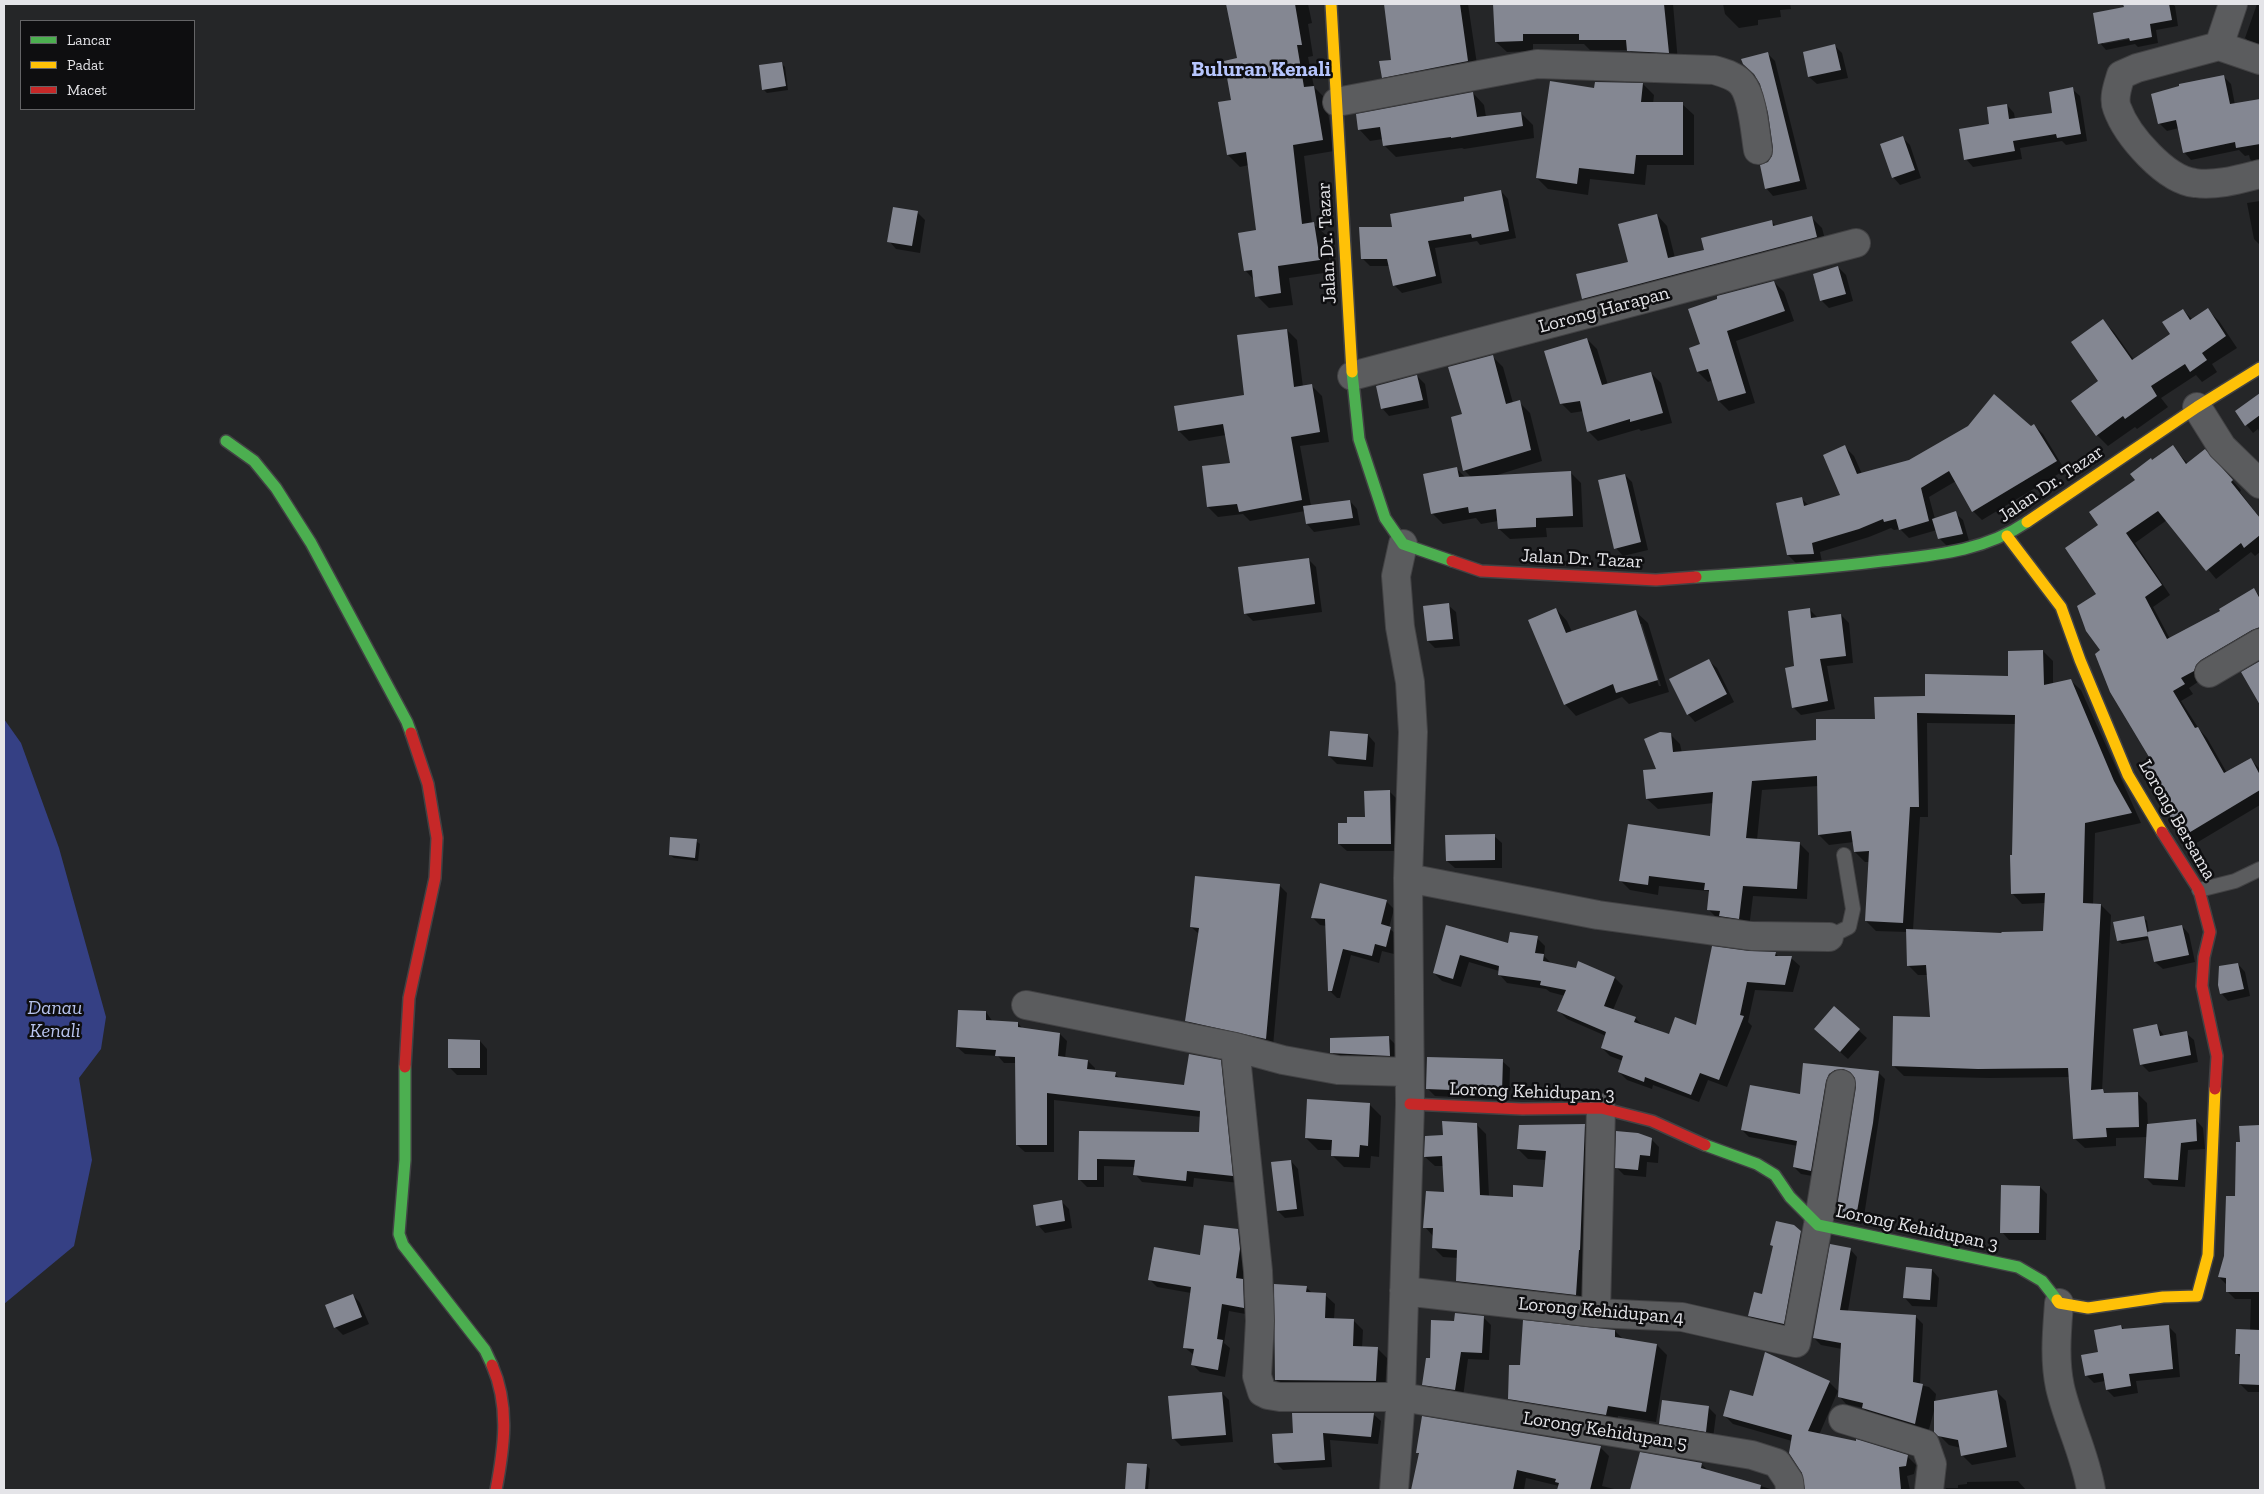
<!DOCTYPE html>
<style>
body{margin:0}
#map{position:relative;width:2264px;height:1494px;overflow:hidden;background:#252628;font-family:"Zilla Slab",serif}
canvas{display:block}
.frame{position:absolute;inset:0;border:5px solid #e4e4e8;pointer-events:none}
.legend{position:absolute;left:20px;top:20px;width:175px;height:90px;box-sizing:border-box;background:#0e0e10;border:1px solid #646466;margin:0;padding:6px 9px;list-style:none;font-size:15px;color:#e4e4e8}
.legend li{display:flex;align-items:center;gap:10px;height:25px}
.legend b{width:25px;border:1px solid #646466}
</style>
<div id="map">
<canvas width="2264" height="1494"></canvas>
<div class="frame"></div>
<ul class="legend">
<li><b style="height:6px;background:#4caf50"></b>Lancar</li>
<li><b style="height:6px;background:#ffc107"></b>Padat</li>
<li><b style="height:6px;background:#c62828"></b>Macet</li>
</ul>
</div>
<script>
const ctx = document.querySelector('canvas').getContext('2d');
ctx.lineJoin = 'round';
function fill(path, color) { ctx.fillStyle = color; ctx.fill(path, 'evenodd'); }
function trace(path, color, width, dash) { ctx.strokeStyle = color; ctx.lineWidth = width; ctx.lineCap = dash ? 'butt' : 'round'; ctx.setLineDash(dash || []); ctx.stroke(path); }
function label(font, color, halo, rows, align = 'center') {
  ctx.font = font + ' "Zilla Slab",serif'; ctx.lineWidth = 5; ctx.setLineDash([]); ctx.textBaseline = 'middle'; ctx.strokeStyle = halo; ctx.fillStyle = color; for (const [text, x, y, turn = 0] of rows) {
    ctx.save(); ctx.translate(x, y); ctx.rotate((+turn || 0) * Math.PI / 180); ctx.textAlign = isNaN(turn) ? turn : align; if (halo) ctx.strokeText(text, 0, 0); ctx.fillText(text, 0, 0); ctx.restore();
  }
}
fill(new Path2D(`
 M 4,719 L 21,743 L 59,848 L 106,1017 L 101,1049 L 79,1078 L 92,1160 L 74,1246 L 4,1304 Z`), '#354084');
fill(new Path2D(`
 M 1228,4 L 1308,4 L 1312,23 L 1308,24 L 1313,56 L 1308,57 L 1314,87 L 1326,99 L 1334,151 L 1304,156 L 1312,223 L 1326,235 L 1331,272 L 1289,278 L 1293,305 L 1269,308 L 1257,296 L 1254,280 L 1245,270 L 1257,231 L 1249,165 L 1240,167 L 1228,155 L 1232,101 L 1239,59 Z
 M 1385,4 L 1468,4 L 1478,71 L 1393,87 L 1383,77 L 1393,61 Z
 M 1494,4 L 1673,4 L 1678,62 L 1639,61 L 1629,50 L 1590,50 L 1584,44 L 1533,44 L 1533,51 L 1507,52 L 1496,42 Z
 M 1723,4 L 1790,4 L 1791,9 L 1780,10 L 1781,17 L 1758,20 L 1758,25 L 1739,28 L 1725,14 Z
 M 2146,4 L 2172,4 L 2175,6 L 2178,26 L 2156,30 L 2158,43 L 2138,47 L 2135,44 L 2106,50 L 2100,43 L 2094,14 ZM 2135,35 L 2136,38 L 2103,44 L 2103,42 Z
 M 2257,4 L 2260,4 L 2260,48 L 2253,45 L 2245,38 Z
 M 1835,46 L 1842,53 L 1848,78 L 1817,84 L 1809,77 Z
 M 1767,53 L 1775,61 L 1807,189 L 1773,196 L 1766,188 L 1769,163 L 1774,157 L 1775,148 L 1770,113 Z
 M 781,63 L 785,67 L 788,90 L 767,93 L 764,90 Z
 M 2223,76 L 2231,84 L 2235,105 L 2260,100 L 2260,166 L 2258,167 L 2250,159 L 2249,155 L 2245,156 L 2239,150 L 2191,160 L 2184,152 L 2179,128 L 2167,131 L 2159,123 Z
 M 1596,83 L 1643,84 L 1654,95 L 1653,104 L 1682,104 L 1694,115 L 1694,165 L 1647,165 L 1645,185 L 1590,179 L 1588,195 L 1548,189 L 1537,178 L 1595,90 Z
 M 2072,89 L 2080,96 L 2087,141 L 2066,145 L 2062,141 L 2020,148 L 2022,159 L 1973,167 L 1966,159 L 2007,105 L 2014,113 L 2015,119 L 2054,114 Z
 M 1473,93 L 1484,105 L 1486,117 L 1521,113 L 1533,125 L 1534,138 L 1464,149 L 1462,148 L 1396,157 L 1384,145 L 1383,139 L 1370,141 L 1359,129 Z
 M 1903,138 L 1910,145 L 1921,178 L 1900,185 L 1893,177 Z
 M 1501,191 L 1508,199 L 1516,238 L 1480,245 L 1477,241 L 1435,248 L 1442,283 L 1402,293 L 1394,285 L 1390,266 L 1370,266 L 1362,258 L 1466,202 Z
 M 2260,201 L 2260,245 L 2254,239 L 2247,203 Z
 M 918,213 L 925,220 L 920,253 L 896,249 L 889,241 Z
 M 1657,215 L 1667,226 L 1675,258 L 1706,251 L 1771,221 L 1777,227 L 1812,218 L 1822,228 L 1827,247 L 1593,309 L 1583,299 L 1629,263 Z
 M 1838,267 L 1846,275 L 1853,301 L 1829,308 L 1822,301 L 1814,275 Z
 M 1774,282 L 1784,292 L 1794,321 L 1736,341 L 1755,403 L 1729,411 L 1719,401 L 1713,380 L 1708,382 L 1698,372 L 1691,348 L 1701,345 Z
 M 2183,310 L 2193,320 L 2208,310 L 2219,321 L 2237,348 L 2212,364 L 2217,372 L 2202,382 L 2196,375 L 2161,398 L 2168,407 L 2137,429 L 2135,427 L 2108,446 L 2097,435 L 2073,401 L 2100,381 L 2103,321 L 2114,332 L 2134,360 L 2171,335 Z
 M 1287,330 L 1297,340 L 1303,387 L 1312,386 L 1322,396 L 1329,442 L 1300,446 L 1311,506 L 1350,501 L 1357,509 L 1360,525 L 1314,532 L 1307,524 L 1305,511 L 1250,521 L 1243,514 L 1218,517 L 1208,507 L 1231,464 L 1226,435 L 1189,441 L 1179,431 L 1245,396 Z
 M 1587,339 L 1597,349 L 1608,385 L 1651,373 L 1661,383 L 1672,423 L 1641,431 L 1639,429 L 1598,441 L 1589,432 L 1584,411 L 1571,413 L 1561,403 Z
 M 1492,356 L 1503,367 L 1513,403 L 1519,402 L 1530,413 L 1542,461 L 1494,476 L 1570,472 L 1581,483 L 1583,527 L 1546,528 L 1547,537 L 1510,539 L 1499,529 L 1498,521 L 1481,524 L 1476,518 L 1443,524 L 1432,513 L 1457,469 L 1466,478 L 1472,478 L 1464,470 L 1463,415 Z
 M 1417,376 L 1425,384 L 1429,408 L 1389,416 L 1382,408 Z
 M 2260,395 L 2260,433 L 2258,429 L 2253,433 L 2236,412 Z
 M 2034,425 L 2043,434 L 2065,470 L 1982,520 L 1973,511 L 1956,481 L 1929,497 L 1935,519 L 1955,513 L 1963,520 L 1969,541 L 1947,546 L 1939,538 L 1937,530 L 1909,538 L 1900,529 L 1894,530 L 1891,528 L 1869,537 L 1820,552 L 1822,562 L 1797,564 L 1788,555 L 1801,498 L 1808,505 L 1842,495 L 1845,447 L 1854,456 L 1862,474 Z
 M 2173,447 L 2188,464 L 2214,460 L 2241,490 L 2240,492 L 2260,518 L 2260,552 L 2255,556 L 2251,552 L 2216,579 L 2167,520 L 2135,543 L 2170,595 L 2153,607 L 2170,639 L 2222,611 L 2254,590 L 2260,596 L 2260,640 L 2189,688 L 2193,694 L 2181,701 L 2199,729 L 2207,738 L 2227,773 L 2251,760 L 2260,769 L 2260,805 L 2193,845 L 2183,836 L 2154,762 L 2101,651 L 2098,594 L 2100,525 L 2152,461 Z
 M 1625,475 L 1632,482 L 1648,550 L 1623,556 L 1616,548 Z
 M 1308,559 L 1316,567 L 1322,612 L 1253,621 L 1245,613 Z
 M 1448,605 L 1456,612 L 1460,646 L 1435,648 L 1428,641 Z
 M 1556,609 L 1567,621 L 1572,632 L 1636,612 L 1648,623 L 1669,692 L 1629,704 L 1622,697 L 1576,716 L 1565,704 ZM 1639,624 L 1642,624 L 1661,686 L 1659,686 Z
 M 1810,610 L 1818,618 L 1841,615 L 1849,623 L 1853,663 L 1827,666 L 1835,709 L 1801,715 L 1793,707 L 1795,667 Z
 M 2043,651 L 2053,661 L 2053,684 L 2070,680 L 2081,690 L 2141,823 L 2095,833 L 2093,905 L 2101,905 L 2111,915 L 2102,1091 L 2106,1094 L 2137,1093 L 2147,1103 L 2148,1126 L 2196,1120 L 2203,1128 L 2205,1149 L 2188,1150 L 2185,1187 L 2153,1185 L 2145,1177 L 2148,1137 L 2116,1138 L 2116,1146 L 2085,1148 L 2074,1138 L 2070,1077 L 1989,1078 L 1904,1076 L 1894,1066 L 1931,1018 L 1928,975 L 1918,975 L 1908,965 L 1907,932 L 1876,931 L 1866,921 L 1869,862 L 1865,862 L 1855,852 L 1854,842 L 1829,845 L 1819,835 L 1818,786 L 1762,790 L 1757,840 L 1799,843 L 1809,853 L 1807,899 L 1753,896 L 1749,928 L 1718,919 L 1708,909 L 1710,894 L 1708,891 L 1659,886 L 1658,895 L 1630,890 L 1620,880 L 1711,837 L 1714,803 L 1658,809 L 1647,799 L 1670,734 L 1680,744 L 1682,753 L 1817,742 L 1877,720 L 1926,697 L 2010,677 ZM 1927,723 L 2016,724 L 2012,893 L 2022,904 L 2045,903 L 2044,932 L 2003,935 L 1913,930 L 1920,817 L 1928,817 Z
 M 1709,661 L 1717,668 L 1734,702 L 1695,722 L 1688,714 Z
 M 1368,735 L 1375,743 L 1373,767 L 1337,764 L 1329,756 Z
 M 1389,791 L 1397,799 L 1398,851 L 1347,851 L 1339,844 L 1349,824 L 1366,818 Z
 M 1494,836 L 1502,843 L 1502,868 L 1455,868 L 1447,861 Z
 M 696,841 L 700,844 L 698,861 L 674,858 L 670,855 Z
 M 1279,885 L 1287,893 L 1273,1046 L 1194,1028 L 1186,1020 L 1199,934 L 1191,927 Z
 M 1386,901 L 1394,909 L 1389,928 L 1398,936 L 1394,954 L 1382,951 L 1379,963 L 1351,955 L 1340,998 L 1337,998 L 1329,990 L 1327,926 L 1320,925 L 1313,918 Z
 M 2143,917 L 2147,921 L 2149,933 L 2182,926 L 2189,934 L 2195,962 L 2163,969 L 2155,962 L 2150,939 L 2122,944 L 2118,941 Z
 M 1447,927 L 1509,944 L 1537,938 L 1545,946 L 1544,956 L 1552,964 L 1576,969 L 1579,963 L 1615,978 L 1623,986 L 1613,1010 L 1635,1018 L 1643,1026 L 1669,1035 L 1697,1027 L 1749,953 L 1775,953 L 1779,957 L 1791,958 L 1800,966 L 1793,992 L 1755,990 L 1748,1022 L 1752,1026 L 1727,1087 L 1708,1080 L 1699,1102 L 1653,1085 L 1652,1089 L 1627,1080 L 1619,1072 L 1623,1061 L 1610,1056 L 1602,1048 L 1606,1036 L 1567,1019 L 1559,1011 L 1565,996 L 1550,992 L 1546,989 L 1507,983 L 1499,974 L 1499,971 L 1469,962 L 1461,987 L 1442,981 L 1434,973 Z
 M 2238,964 L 2245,972 L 2250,996 L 2228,1001 L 2221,993 Z
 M 1834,1008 L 1867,1038 L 1848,1059 L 1823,1037 Z
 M 986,1012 L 993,1022 L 1018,1023 L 1023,1029 L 1060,1034 L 1067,1041 L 1065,1058 L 1088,1061 L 1095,1068 L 1095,1071 L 1115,1074 L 1121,1079 L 1185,1086 L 1220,1061 L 1228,1069 L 1239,1183 L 1194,1178 L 1193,1187 L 1142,1182 L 1135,1174 L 1135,1167 L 1104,1166 L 1104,1187 L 1087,1187 L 1079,1179 L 1080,1132 L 1200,1133 L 1201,1117 L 1054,1100 L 1054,1152 L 1025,1152 L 1017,1145 L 1016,1063 L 1004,1063 L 998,1056 L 965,1054 L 957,1047 Z
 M 2157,1026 L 2165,1037 L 2186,1033 L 2194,1040 L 2198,1062 L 2149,1072 L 2141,1064 Z
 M 1388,1037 L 1396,1045 L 1397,1063 L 1339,1060 L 1332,1052 Z
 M 480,1041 L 487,1049 L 487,1075 L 457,1075 L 449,1067 Z
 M 1502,1061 L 1510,1068 L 1509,1100 L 1435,1096 L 1428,1089 Z
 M 1804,1064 L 1878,1072 L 1885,1079 L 1863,1223 L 1844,1219 L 1837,1212 L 1858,1087 L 1856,1077 L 1843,1076 L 1818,1177 L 1801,1174 L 1794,1167 L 1798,1146 L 1749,1137 L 1742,1130 L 1801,1096 Z
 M 1369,1104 L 1381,1116 L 1379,1157 L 1371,1156 L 1370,1168 L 1344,1167 L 1332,1155 L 1332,1150 L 1318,1150 L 1306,1138 Z
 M 1476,1124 L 1486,1134 L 1489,1196 L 1514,1198 L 1544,1188 L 1546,1160 L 1528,1159 L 1518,1149 L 1584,1125 L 1594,1135 L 1586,1304 L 1467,1291 L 1457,1281 L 1458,1258 L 1443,1257 L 1433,1247 L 1433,1236 L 1425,1227 L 1446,1194 L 1444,1166 L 1435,1166 L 1425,1157 L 1444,1136 Z
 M 2241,1127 L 2260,1127 L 2260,1392 L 2248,1392 L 2240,1384 L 2241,1358 L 2236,1353 L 2250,1331 L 2251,1299 L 2235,1299 L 2227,1291 L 2227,1285 L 2220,1278 L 2236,1197 Z
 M 1651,1139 L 1659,1147 L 1658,1163 L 1647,1162 L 1646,1177 L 1624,1175 L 1616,1167 Z
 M 1291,1161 L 1298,1169 L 1304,1216 L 1285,1218 L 1278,1211 Z
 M 2040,1187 L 2047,1194 L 2046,1240 L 2009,1240 L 2002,1232 Z
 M 1062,1202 L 1069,1209 L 1072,1228 L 1045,1233 L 1038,1225 Z
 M 1237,1230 L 1245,1238 L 1247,1258 L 1244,1282 L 1250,1288 L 1251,1315 L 1229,1311 L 1224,1343 L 1230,1348 L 1225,1377 L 1200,1372 L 1193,1365 L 1194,1355 L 1184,1347 L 1191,1293 L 1157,1287 L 1149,1279 L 1201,1257 Z
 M 1800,1232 L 1808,1240 L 1791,1331 L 1757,1323 L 1749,1316 L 1763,1296 L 1774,1247 L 1772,1245 Z
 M 1850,1249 L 1857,1257 L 1848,1311 L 1916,1317 L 1923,1324 L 1920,1385 L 1929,1387 L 1936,1394 L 1935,1402 L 1996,1391 L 2006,1401 L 2016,1457 L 1972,1465 L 1962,1455 L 1961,1448 L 1949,1445 L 1935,1431 L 1935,1407 L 1928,1433 L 1871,1415 L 1863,1408 L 1846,1404 L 1839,1396 L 1842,1349 L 1821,1345 L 1814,1338 Z
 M 1932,1270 L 1939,1278 L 1937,1307 L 1912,1306 L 1905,1298 Z
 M 1306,1287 L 1313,1294 L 1325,1295 L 1335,1304 L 1334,1319 L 1353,1320 L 1363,1330 L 1362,1348 L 1377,1348 L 1387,1358 L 1385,1390 L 1285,1389 L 1276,1380 Z
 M 353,1295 L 360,1303 L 369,1324 L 343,1335 L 335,1327 Z
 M 1483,1317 L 1491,1325 L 1489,1360 L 1468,1359 L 1463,1397 L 1431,1392 L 1423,1384 L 1431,1360 L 1456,1322 Z
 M 2121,1326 L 2125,1330 L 2168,1326 L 2176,1334 L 2180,1377 L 2136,1381 L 2138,1393 L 2114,1397 L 2107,1390 L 2105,1381 L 2094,1383 L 2086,1375 L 2100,1353 Z
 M 1615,1331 L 1624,1340 L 1657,1345 L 1667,1355 L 1656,1422 L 1618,1416 L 1617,1425 L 1519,1409 L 1509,1398 L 1522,1366 Z
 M 1829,1382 L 1838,1391 L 1819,1435 L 1907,1456 L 1916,1465 L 1914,1474 L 1907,1476 L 1910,1490 L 1806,1490 L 1792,1441 L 1733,1424 L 1724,1415 L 1754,1398 Z
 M 1222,1393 L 1229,1400 L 1233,1442 L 1181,1446 L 1173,1438 Z
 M 1709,1408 L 1716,1415 L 1713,1438 L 1668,1431 L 1660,1423 Z
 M 1373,1414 L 1381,1421 L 1378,1444 L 1330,1440 L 1332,1467 L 1283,1470 L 1275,1462 L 1294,1434 Z
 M 1600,1447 L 1609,1456 L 1602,1486 L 1618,1490 L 1558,1490 L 1559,1486 L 1526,1478 L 1524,1490 L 1412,1490 L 1420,1455 L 1417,1452 Z
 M 1641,1454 L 1701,1464 L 1709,1471 L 1774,1490 L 1631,1490 Z
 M 1128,1464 L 1146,1465 L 1150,1469 L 1148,1490 L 1126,1490 Z
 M 2018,1481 L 2026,1490 L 1945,1490 L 1946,1488 L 1958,1488 L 1958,1485 L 1967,1484 L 1967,1482 Z`), '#0007');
fill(new Path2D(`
 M 1226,4 L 1295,4 L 1302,45 L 1297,45 L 1304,87 L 1314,86 L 1323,140 L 1293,145 L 1302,224 L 1314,222 L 1320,260 L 1278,266 L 1281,293 L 1255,297 L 1252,270 L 1244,271 L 1238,233 L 1256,230 L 1246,152 L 1227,155 L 1218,102 L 1231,100 L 1224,61 L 1237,58 Z
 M 1384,4 L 1460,4 L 1468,61 L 1382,78 L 1379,61 L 1391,60 Z
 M 1493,4 L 1664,4 L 1669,53 L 1627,51 L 1626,40 L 1579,40 L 1579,34 L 1523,34 L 1523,41 L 1495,42 Z
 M 2123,4 L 2169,4 L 2172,20 L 2150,24 L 2152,37 L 2130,41 L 2129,38 L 2098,44 L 2093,13 L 2124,7 Z
 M 1835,44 L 1841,70 L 1808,77 L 1803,52 Z
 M 1768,52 L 1800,181 L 1765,189 L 1760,165 L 1768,162 L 1772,156 L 1773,148 L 1768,113 L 1760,84 L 1754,74 L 1743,64 L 1741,59 Z
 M 782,62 L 786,86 L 762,90 L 759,65 Z
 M 2224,75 L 2230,104 L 2260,99 L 2260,144 L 2236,148 L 2235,142 L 2183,153 L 2176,120 L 2158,124 L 2151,94 L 2179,86 L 2179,84 Z
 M 1550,81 L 1594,88 L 1595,82 L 1643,83 L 1641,102 L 1683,102 L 1683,155 L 1636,155 L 1634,174 L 1579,168 L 1577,184 L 1536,178 Z
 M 2073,87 L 2081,134 L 2057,138 L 2056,134 L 2013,141 L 2015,151 L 1964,160 L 1959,129 L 1989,124 L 1987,107 L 2007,104 L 2009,119 L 2052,113 L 2049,92 Z
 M 1473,92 L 1477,117 L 1521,112 L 1523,126 L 1451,138 L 1451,137 L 1383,146 L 1380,127 L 1358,130 L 1356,114 Z
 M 1903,136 L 1915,170 L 1892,178 L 1880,144 Z
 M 1501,190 L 1509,231 L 1472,238 L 1471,234 L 1428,241 L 1436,276 L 1393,286 L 1387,259 L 1361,259 L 1359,227 L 1392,227 L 1390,214 L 1464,201 L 1464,197 Z
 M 893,207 L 918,211 L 912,246 L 887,242 Z
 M 1657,214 L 1668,258 L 1704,250 L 1701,238 L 1772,220 L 1773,226 L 1812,216 L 1817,237 L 1582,299 L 1576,274 L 1628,262 L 1618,224 Z
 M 1838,266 L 1846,294 L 1820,301 L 1813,274 Z
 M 1774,281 L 1785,311 L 1727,331 L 1746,393 L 1718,401 L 1708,369 L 1697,372 L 1689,348 L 1700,344 L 1688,309 L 1717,299 L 1717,296 Z
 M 2208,308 L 2226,336 L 2202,353 L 2207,360 L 2190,372 L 2185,364 L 2151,386 L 2157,396 L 2125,419 L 2123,416 L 2096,436 L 2071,401 L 2098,381 L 2071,342 L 2103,319 L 2132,360 L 2170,334 L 2162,322 L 2183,309 L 2190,320 Z
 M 1287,329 L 1294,387 L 1312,384 L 1320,432 L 1291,437 L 1302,500 L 1239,512 L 1237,504 L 1207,507 L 1202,466 L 1230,463 L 1223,424 L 1178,431 L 1174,406 L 1244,395 L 1237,335 Z
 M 1587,338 L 1602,385 L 1651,372 L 1663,413 L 1630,422 L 1630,419 L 1587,432 L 1580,401 L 1560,404 L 1544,351 Z
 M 1493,355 L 1506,404 L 1520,400 L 1531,450 L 1463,471 L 1451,417 L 1462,414 L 1448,367 Z
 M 1417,375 L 1423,400 L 1381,409 L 1376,386 Z
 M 2260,393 L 2260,415 L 2245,426 L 2235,411 Z
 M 1994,394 L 2031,426 L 2034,424 L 2057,461 L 1972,512 L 1949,471 L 1921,488 L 1929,521 L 1899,530 L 1896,519 L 1884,522 L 1883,519 L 1859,529 L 1812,543 L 1814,554 L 1787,555 L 1776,503 L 1802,497 L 1804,506 L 1840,495 L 1823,455 L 1845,445 L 1857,474 L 1909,460 L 1968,426 Z
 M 2173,445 L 2186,464 L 2205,449 L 2233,480 L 2231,482 L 2260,518 L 2260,535 L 2244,548 L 2241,543 L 2206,571 L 2158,511 L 2126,533 L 2162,585 L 2145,597 L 2167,639 L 2220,611 L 2219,609 L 2254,588 L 2260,599 L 2260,627 L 2252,630 L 2201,660 L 2196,665 L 2194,671 L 2181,678 L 2185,684 L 2173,691 L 2195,728 L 2198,727 L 2224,773 L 2251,758 L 2260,775 L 2260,790 L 2182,837 L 2142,768 L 2140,764 L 2152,762 L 2110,692 L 2095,654 L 2100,650 L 2086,631 L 2077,606 L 2096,594 L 2065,548 L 2098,525 L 2089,512 L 2135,480 L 2130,474 L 2151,458 L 2152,460 Z
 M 1457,467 L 1459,477 L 1571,471 L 1573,516 L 1536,518 L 1536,527 L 1498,529 L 1496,509 L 1469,513 L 1468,507 L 1431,514 L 1423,474 Z
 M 1625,474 L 1641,542 L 1614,549 L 1598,480 Z
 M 1350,500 L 1353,518 L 1306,524 L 1303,506 Z
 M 1956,511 L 1963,534 L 1938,539 L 1932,519 Z
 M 1309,558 L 1315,604 L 1244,614 L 1238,567 Z
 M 1449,603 L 1453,639 L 1427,641 L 1423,606 Z
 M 1556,608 L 1566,633 L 1636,610 L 1658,680 L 1616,693 L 1613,684 L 1564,705 L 1528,620 Z
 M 1810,608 L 1811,618 L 1841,614 L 1846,656 L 1820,659 L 1828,701 L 1792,708 L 1785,668 L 1794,666 L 1788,611 Z
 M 2043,650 L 2044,685 L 2071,679 L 2114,781 L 2132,813 L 2085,823 L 2083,903 L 2101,904 L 2091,1090 L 2103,1089 L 2104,1093 L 2138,1092 L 2139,1127 L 2106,1128 L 2107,1137 L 2073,1139 L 2068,1068 L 1978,1069 L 1892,1066 L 1893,1016 L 1930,1017 L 1926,965 L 1907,966 L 1906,929 L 2002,933 L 2001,932 L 2043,931 L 2045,893 L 2011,894 L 2010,855 L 2012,855 L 2015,715 L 1917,713 L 1919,807 L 1910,807 L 1903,923 L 1865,921 L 1869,851 L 1854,852 L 1851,831 L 1818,835 L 1817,776 L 1752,781 L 1746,838 L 1800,842 L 1797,889 L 1743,886 L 1739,919 L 1719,916 L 1720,911 L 1707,910 L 1709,890 L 1704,890 L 1705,883 L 1649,876 L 1648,885 L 1619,881 L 1628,824 L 1710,836 L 1713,792 L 1646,799 L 1643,770 L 1656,769 L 1644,739 L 1660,732 L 1671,733 L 1673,752 L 1816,740 L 1816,719 L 1875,719 L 1874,697 L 1925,696 L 1925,674 L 2008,676 L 2008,651 Z
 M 1709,659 L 1727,694 L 1687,715 L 1669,679 Z
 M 2260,661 L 2260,705 L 2241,672 Z
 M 1330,731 L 1368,734 L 1366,760 L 1328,756 Z
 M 1390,790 L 1391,844 L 1338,844 L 1338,823 L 1347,823 L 1347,817 L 1365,817 L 1364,791 Z
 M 1495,834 L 1495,860 L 1446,861 L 1445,835 Z
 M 670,837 L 697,839 L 695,858 L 669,855 Z
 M 1195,876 L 1280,884 L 1266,1039 L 1185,1021 L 1199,928 L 1190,927 Z
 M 1320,883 L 1387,900 L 1381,924 L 1391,927 L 1386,947 L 1375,944 L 1372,956 L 1343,949 L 1332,991 L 1328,991 L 1325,919 L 1311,918 Z
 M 2144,916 L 2148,936 L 2117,941 L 2113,922 Z
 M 1446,925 L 1508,943 L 1510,932 L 1538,936 L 1535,953 L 1544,954 L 1543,961 L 1576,968 L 1578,961 L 1615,977 L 1604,1006 L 1636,1017 L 1634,1022 L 1669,1034 L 1675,1017 L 1696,1025 L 1712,946 L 1749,951 L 1776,952 L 1775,956 L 1792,956 L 1785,985 L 1747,982 L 1740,1015 L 1744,1016 L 1719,1080 L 1700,1073 L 1691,1095 L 1645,1077 L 1644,1082 L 1618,1072 L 1623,1056 L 1601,1048 L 1606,1032 L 1557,1011 L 1566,990 L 1540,985 L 1541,981 L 1498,975 L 1499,966 L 1460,955 L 1453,979 L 1433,973 Z
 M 2182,925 L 2189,955 L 2154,962 L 2147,932 Z
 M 2238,963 L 2244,989 L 2220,994 L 2218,985 L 2219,966 Z
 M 1834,1006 L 1860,1029 L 1840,1052 L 1814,1029 Z
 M 958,1010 L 986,1011 L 986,1020 L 1018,1022 L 1018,1027 L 1060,1033 L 1058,1056 L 1088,1060 L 1087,1069 L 1116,1072 L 1115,1077 L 1184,1085 L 1189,1054 L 1221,1060 L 1233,1176 L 1187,1171 L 1186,1181 L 1133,1175 L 1135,1160 L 1097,1159 L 1097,1180 L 1078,1180 L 1079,1131 L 1199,1132 L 1200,1111 L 1047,1093 L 1047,1145 L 1016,1145 L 1015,1057 L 995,1056 L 996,1050 L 956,1047 Z
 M 2157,1024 L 2160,1036 L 2187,1031 L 2191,1055 L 2140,1065 L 2133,1029 Z
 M 1389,1036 L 1390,1056 L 1330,1053 L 1330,1038 Z
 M 448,1039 L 480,1040 L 480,1068 L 448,1068 Z
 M 1427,1057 L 1503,1059 L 1502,1092 L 1426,1089 Z
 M 1803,1063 L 1879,1071 L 1873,1123 L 1856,1217 L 1836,1213 L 1856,1087 L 1855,1078 L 1850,1072 L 1843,1069 L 1835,1070 L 1829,1074 L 1826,1081 L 1811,1171 L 1793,1167 L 1797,1141 L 1741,1130 L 1750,1085 L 1800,1094 Z
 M 1307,1099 L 1370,1103 L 1368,1146 L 1360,1145 L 1359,1157 L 1331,1156 L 1332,1140 L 1305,1138 Z
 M 2196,1119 L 2197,1141 L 2181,1143 L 2178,1180 L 2144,1178 L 2147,1124 Z
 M 1442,1121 L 1477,1123 L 1480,1195 L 1513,1197 L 1513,1185 L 1543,1187 L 1546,1151 L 1517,1149 L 1519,1125 L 1585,1124 L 1580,1250 L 1579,1250 L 1576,1295 L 1456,1281 L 1457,1250 L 1432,1248 L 1433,1228 L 1423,1228 L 1426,1191 L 1444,1192 L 1442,1156 L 1424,1157 L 1425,1136 L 1443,1135 Z
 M 2260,1125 L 2260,1292 L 2226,1292 L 2226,1278 L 2218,1277 L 2224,1256 L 2226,1196 L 2235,1196 L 2236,1142 L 2240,1142 L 2239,1126 Z
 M 1616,1131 L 1638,1133 L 1652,1138 L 1650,1156 L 1640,1155 L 1638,1170 L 1615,1168 Z
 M 1291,1160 L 1297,1209 L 1277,1211 L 1271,1162 Z
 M 2001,1185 L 2040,1186 L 2039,1233 L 2000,1233 Z
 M 1062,1200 L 1065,1221 L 1036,1226 L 1033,1205 Z
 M 1776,1221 L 1794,1225 L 1801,1231 L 1784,1324 L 1748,1316 L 1754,1292 L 1762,1294 L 1773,1246 L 1770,1245 Z
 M 1204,1225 L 1238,1229 L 1240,1249 L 1236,1278 L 1243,1279 L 1244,1308 L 1222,1304 L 1217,1339 L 1223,1340 L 1218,1370 L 1191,1365 L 1194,1349 L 1183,1348 L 1191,1287 L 1148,1280 L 1154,1247 L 1200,1255 Z
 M 1830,1244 L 1851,1248 L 1840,1310 L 1916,1315 L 1913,1382 L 1923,1384 L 1915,1424 L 1862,1408 L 1863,1403 L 1838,1397 L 1841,1343 L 1813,1338 Z
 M 1906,1267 L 1932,1269 L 1930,1300 L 1903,1298 Z
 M 1274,1284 L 1307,1286 L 1306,1292 L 1326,1293 L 1325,1318 L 1354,1319 L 1353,1346 L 1378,1347 L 1376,1381 L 1275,1380 Z
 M 353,1294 L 362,1317 L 334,1328 L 325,1305 Z
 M 1455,1313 L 1484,1316 L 1482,1353 L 1461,1352 L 1455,1390 L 1422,1385 L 1426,1358 L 1430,1358 L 1431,1320 L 1454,1321 Z
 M 1523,1320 L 1615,1330 L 1615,1337 L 1657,1344 L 1646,1412 L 1608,1406 L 1606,1415 L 1508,1399 L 1509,1365 L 1520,1365 Z
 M 2121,1325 L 2122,1329 L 2169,1325 L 2173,1369 L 2129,1374 L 2131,1386 L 2106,1390 L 2103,1373 L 2085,1376 L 2081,1355 L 2098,1352 L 2094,1330 Z
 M 2236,1329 L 2260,1330 L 2260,1385 L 2239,1384 L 2240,1354 L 2235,1354 Z
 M 1765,1352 L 1830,1381 L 1808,1431 L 1856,1441 L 1856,1439 L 1908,1455 L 1906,1466 L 1899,1467 L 1901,1490 L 1805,1490 L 1802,1473 L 1789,1453 L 1792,1435 L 1723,1416 L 1730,1390 L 1753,1396 Z
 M 1997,1390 L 2007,1447 L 1961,1456 L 1958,1440 L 1938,1436 L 1934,1432 L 1934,1401 Z
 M 1222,1392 L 1226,1435 L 1172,1439 L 1168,1396 Z
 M 1662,1400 L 1709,1406 L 1706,1432 L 1659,1424 Z
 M 1292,1413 L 1374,1413 L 1371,1437 L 1323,1433 L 1325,1460 L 1274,1463 L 1272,1434 L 1293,1433 Z
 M 1422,1416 L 1601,1446 L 1590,1490 L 1557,1490 L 1559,1483 L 1555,1482 L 1556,1479 L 1517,1470 L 1513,1490 L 1411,1490 L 1419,1453 L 1416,1453 Z
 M 1640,1452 L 1702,1463 L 1701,1468 L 1761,1485 L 1760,1490 L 1630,1490 Z
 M 1127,1463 L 1147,1464 L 1145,1490 L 1125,1490 Z`), '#848792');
const lane = new Path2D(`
 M 2199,890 L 2235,881 L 2260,869
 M 1829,937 L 1849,927 L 1853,909 L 1844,855`);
const street = new Path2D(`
 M 2233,4 L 2219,46 L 2260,60
 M 2219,46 L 2137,68 L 2121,75 C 2118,85 2113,98 2117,108 C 2127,136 2166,180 2195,183 C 2217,186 2240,179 2260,174
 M 1337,102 L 1537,64 L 1714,70 C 1724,73 1736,76 1742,84 C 1753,97 1755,133 1758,150
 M 1352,376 L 1856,243
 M 2197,407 L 2222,447 L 2260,484
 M 2209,673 L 2260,643
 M 1408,878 L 1598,915 L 1751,936 L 1829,937
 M 1026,1005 L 1235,1047 L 1283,1060 L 1338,1070 L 1409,1072
 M 1235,1047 L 1258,1271 L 1260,1321 L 1257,1376 L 1262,1392 L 1268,1395 L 1280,1397 L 1401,1397 L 1752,1455 L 1777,1463 L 1789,1481 L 1790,1490
 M 1404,1291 L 1596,1313 L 1682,1317 L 1796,1343 L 1818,1225 L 1841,1084
 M 2059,1303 C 2057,1330 2054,1359 2060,1387 C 2068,1422 2085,1454 2091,1490
 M 1596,1313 L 1601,1108
 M 1843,1419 L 1925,1444 L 1932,1464 L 1929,1490
 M 1394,1490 L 1401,1397 L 1410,1104 L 1408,878 L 1413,732 L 1410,682 L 1400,627 L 1396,576 L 1403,544`);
const fast = new Path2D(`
 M 1352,372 L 1359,439 L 1385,518 L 1403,544 L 1452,561
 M 226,441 L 254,461 L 276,488 L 311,543 L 407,722 L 411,733
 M 1696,577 C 1758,573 1820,569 1882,561 C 1934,555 1983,552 2027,522
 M 405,1067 L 405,1160 L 399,1234 L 403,1245 L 485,1350 L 492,1365
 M 1705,1145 L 1757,1164 L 1775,1175 L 1790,1197 L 1818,1225 L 2018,1267 L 2042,1281 L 2057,1300`);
const slow = new Path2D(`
 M 1331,4 L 1352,372
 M 2027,522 L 2197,407 L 2260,368
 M 2007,536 L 2061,607 L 2080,660 L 2128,775 L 2162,832
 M 2057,1300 L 2059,1303 L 2088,1308 L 2163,1297 L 2197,1296 L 2208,1255 L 2215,1089`);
const jam = new Path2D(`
 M 1452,561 L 1481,571 L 1656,580 L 1696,577
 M 2162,832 L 2199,890 L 2210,932 L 2204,957 L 2202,986 L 2217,1056 L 2215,1089
 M 405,1067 L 409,998 L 435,878 L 437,838 L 428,784 L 411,733
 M 1410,1104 L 1522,1109 L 1601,1108 L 1652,1121 L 1705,1145
 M 492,1365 C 510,1406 504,1448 496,1490`);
trace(lane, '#424244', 16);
trace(street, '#424244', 30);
trace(fast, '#424244', 14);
trace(slow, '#424244', 14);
trace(jam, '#424244', 14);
trace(lane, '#5b5c5e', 14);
trace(street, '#5b5c5e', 28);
trace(fast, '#4caf50', 11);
trace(slow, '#ffc107', 11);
trace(jam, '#c62828', 11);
label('19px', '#e4e4e8', '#0e0e10', [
 ["Jalan Dr. Tazar",1327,243,-93],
 ["Lorong Harapan",1604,310,-15],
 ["Jalan Dr. Tazar",2051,484,-34],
 ["Jalan Dr. Tazar",1582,559,3],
 ["Lorong Bersama",2177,820,60],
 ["Lorong Kehidupan 3",1532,1092,2],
 ["Lorong Kehidupan 3",1917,1228,12],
 ["Lorong Kehidupan 4",1601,1311,5],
 ["Lorong Kehidupan 5",1605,1431,9]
]);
label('italic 20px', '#b8c4ee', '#0e0e10', [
 ["Danau",55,1008],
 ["Kenali",55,1031]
]);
label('bold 21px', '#b6c5fd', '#0e0e10', [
 ["Buluran Kenali",1261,70]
]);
</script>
